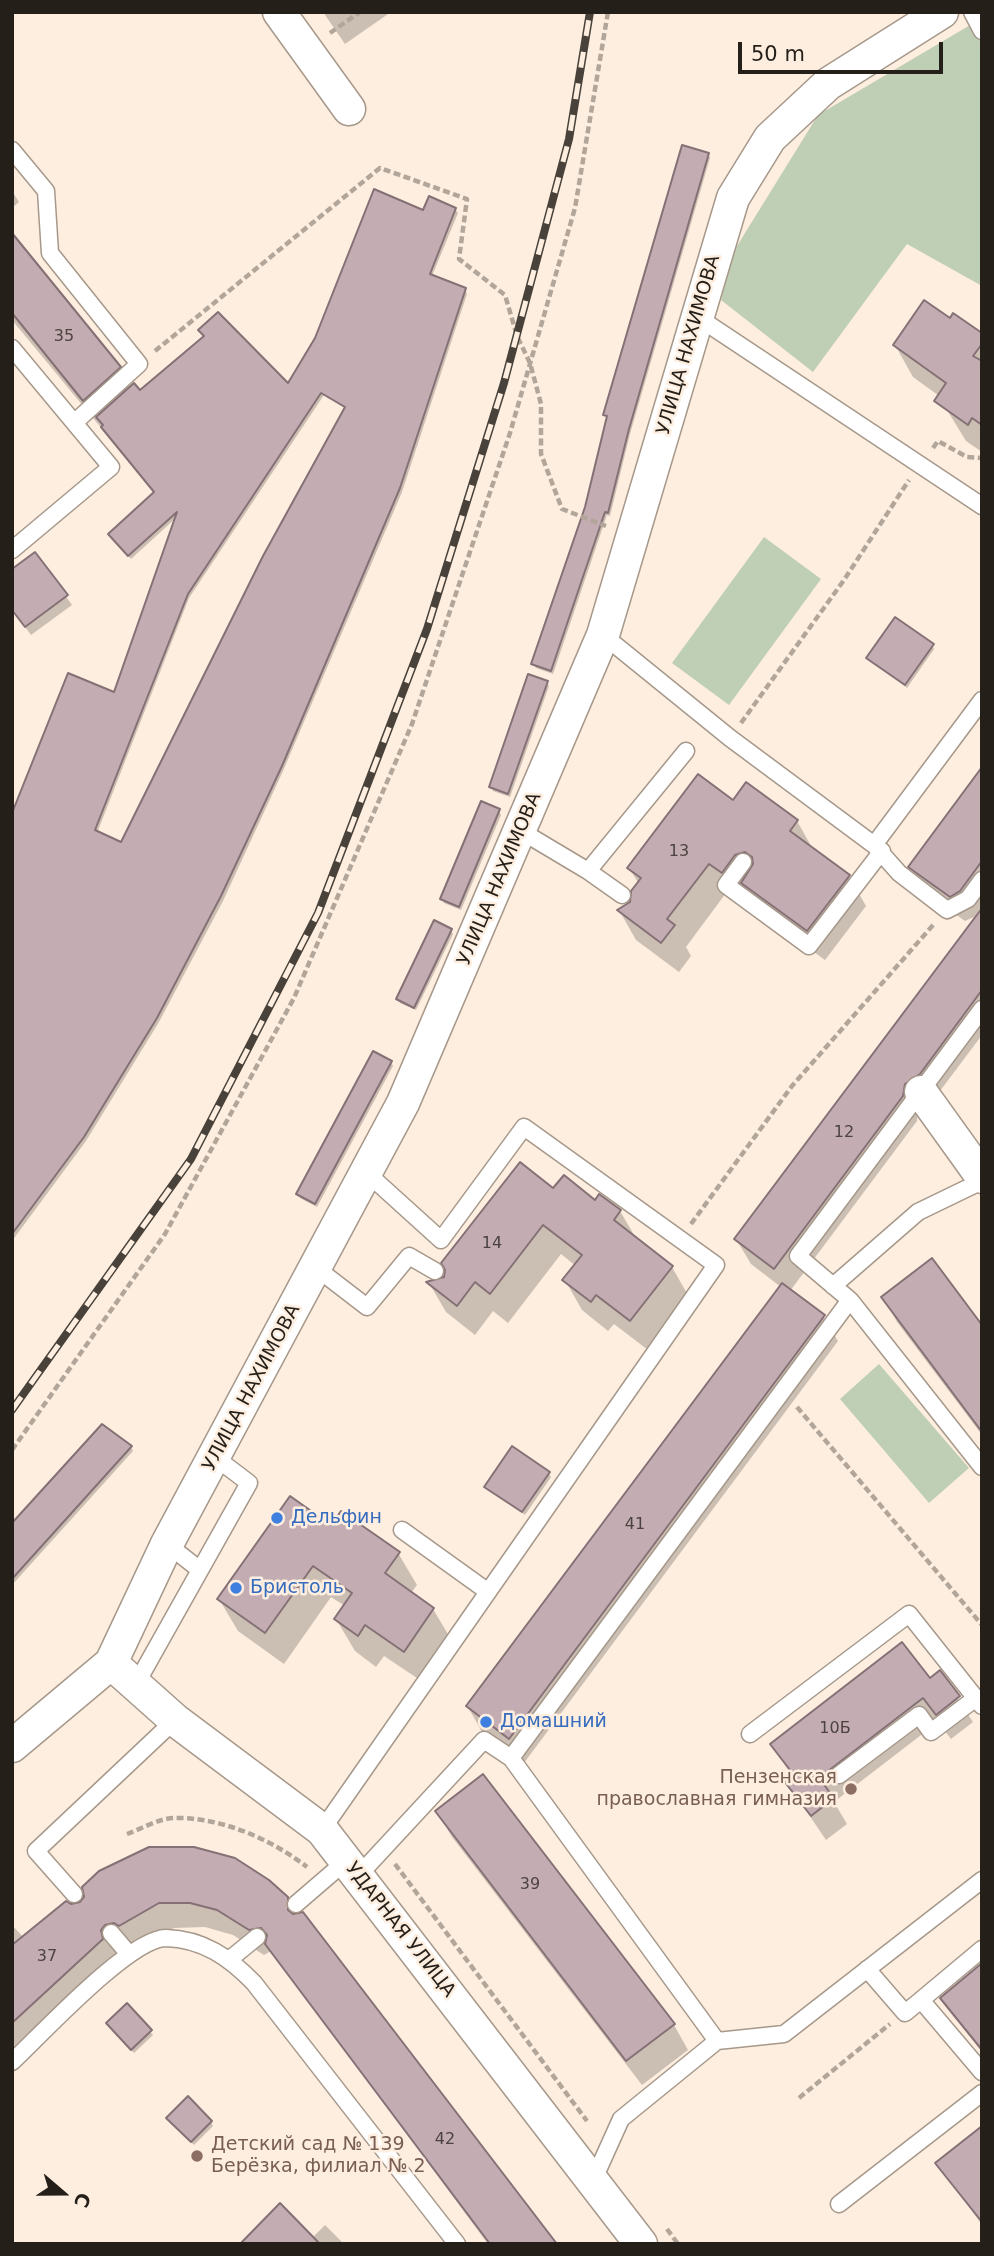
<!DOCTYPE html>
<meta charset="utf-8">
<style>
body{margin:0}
#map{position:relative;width:994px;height:2256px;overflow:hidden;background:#feeedf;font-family:"DejaVu Sans",sans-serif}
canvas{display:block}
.frame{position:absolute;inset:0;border:14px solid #241f19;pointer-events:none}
.north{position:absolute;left:28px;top:2158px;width:70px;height:70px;-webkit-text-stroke:5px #feeedf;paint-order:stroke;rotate:110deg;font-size:19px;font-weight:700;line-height:28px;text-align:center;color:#241f19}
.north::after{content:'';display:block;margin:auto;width:24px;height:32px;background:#241f19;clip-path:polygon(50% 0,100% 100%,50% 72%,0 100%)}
.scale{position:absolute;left:738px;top:42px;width:205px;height:32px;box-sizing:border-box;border:4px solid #241f19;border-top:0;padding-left:9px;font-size:21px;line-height:24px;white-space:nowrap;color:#241f19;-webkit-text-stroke:5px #feeedf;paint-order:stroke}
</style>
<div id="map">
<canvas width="994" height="2256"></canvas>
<div class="frame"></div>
<div class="north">С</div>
<div class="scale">50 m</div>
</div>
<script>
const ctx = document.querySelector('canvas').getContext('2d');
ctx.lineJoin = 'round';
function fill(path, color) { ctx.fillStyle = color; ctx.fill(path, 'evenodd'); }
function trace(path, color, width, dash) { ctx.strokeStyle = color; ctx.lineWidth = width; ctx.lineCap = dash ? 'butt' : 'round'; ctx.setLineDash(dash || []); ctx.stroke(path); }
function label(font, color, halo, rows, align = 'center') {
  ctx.font = font + ' "DejaVu Sans",sans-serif'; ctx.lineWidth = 5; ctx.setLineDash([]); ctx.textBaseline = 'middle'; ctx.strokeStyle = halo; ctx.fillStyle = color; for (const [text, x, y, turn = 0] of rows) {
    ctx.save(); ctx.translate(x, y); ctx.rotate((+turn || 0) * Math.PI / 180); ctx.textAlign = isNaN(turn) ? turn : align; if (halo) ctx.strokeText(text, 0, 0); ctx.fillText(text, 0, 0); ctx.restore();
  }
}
fill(new Path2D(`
 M 982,18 L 982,286 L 907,244 L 813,372 L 721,300 L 732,254 L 818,115 Z
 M 764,537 L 821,579 L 729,705 L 672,663 Z
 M 879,1364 L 969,1468 L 929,1503 L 840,1399 Z`), '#bfcfb5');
fill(new Path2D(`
 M 323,12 L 391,12 L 345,44 Z
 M 708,154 L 710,158 L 630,434 L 610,516 L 607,515 L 553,674 L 536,668 L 533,664 L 587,507 L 607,419 L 605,415 Z
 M 12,191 L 19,202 L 12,208 Z
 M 455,209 L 458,213 L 432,276 L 465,290 L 467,294 L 402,492 L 283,771 L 223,901 L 159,1022 L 86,1141 L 12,1241 L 12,818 L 115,694 L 177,517 L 131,559 L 112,538 L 155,493 L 12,320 L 12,236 L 119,368 L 131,388 L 140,393 L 288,386 L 424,213 ZM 324,395 L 346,409 L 122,844 L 97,833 L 189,598 Z
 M 951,320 L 982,335 L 982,452 L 966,441 L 947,410 L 953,406 L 913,377 L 895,345 Z
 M 35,554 L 72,605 L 31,635 L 12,609 Z
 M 932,645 L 934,649 L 907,688 L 868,658 Z
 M 546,682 L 549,686 L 510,797 L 493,791 L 491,787 Z
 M 982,770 L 982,906 L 974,917 L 965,921 L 925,892 L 910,867 Z
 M 734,803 L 797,821 L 814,851 L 849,876 L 866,906 L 825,960 L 760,913 L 726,893 L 686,947 L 691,956 L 679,972 L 636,940 L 619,910 L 632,903 L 639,884 L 629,868 Z
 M 499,811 L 501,815 L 461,910 L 444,903 L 442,899 Z
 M 451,931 L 453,934 L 416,1010 L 400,1003 L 398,999 Z
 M 982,934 L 982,1035 L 934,1099 L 918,1109 L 917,1121 L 790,1291 L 823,1316 L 838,1341 L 524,1763 L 482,1732 L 468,1707 L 781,1287 L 751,1264 L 736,1239 Z
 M 391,1062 L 393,1066 L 317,1207 L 300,1198 L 298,1194 Z
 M 554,1190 L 620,1211 L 637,1240 L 672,1267 L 689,1297 L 648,1350 L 614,1324 L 608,1331 L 582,1310 L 565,1280 L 576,1266 L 561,1254 L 508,1323 L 493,1311 L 475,1335 L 446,1312 L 429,1283 L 445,1278 Z
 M 883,1297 L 982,1328 L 982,1435 L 897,1322 Z
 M 131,1447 L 133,1451 L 12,1585 L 12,1526 Z
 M 548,1473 L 551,1477 L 525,1515 L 486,1487 Z
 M 332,1527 L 398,1553 L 417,1585 L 411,1593 L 433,1609 L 452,1641 L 423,1682 L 384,1656 L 376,1667 L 355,1651 L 336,1619 L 345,1606 L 331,1597 L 284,1664 L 238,1631 L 219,1599 Z
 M 940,1673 L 973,1722 L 951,1739 L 938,1722 L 834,1802 L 847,1824 L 826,1840 L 786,1781 L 792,1776 L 773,1744 L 930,1681 Z
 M 437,1812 L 674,2025 L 688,2050 L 642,2085 L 452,1837 Z
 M 287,1898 L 297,1916 L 554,2244 L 488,2244 L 271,1951 L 264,1955 L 233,1935 L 205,1927 L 174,1928 L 134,1951 L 119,1949 L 114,1956 L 116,1965 L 12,2063 L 12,1925 L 24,1938 L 71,1906 Z
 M 982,1965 L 982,2052 L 942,1999 Z
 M 127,2006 L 153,2035 L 134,2053 L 110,2027 Z
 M 171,2122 L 211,2122 L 213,2126 L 194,2145 Z
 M 982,2140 L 982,2225 L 937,2163 Z
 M 325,2225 L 344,2244 L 242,2244 L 312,2238 Z`), '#0003');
const building = new Path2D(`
 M 682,145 L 709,153 L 629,429 L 608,513 L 605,512 L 551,671 L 531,664 L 585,507 L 607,416 L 603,415 Z
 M 374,189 L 423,210 L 429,196 L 456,208 L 430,274 L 466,288 L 400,488 L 282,766 L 221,896 L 157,1018 L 84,1137 L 12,1234 L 12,813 L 68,673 L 114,692 L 177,512 L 128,556 L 108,534 L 154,492 L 101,427 L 103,425 L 96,417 L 134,383 L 140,390 L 204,336 L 198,330 L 218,312 L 288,383 L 315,338 ZM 321,393 L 345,407 L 263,556 L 121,842 L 95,830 L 188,594 Z
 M 12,233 L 121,367 L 83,401 L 12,313 Z
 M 924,300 L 950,318 L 953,313 L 982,333 L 982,344 L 973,356 L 982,361 L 982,425 L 972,418 L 968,425 L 934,401 L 946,383 L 893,345 Z
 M 35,552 L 68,595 L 25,627 L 12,610 L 12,569 Z
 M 895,617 L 934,644 L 905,685 L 866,658 Z
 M 528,674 L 548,681 L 508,794 L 489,787 Z
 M 982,767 L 982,861 L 960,891 L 950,897 L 908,867 Z
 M 698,774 L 733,800 L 746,782 L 798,820 L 790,831 L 850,875 L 807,931 L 741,883 L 753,864 L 752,857 L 745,852 L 735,855 L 722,873 L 709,864 L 667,919 L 675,925 L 661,943 L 617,910 L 630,902 L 631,891 L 641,878 L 627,868 Z
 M 481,801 L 500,809 L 459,907 L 440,899 Z
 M 982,908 L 982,990 L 920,1074 L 905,1084 L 903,1096 L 774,1269 L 734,1239 Z
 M 434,920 L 452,929 L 414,1008 L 396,999 Z
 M 373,1051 L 392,1061 L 315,1204 L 296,1194 Z
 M 520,1162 L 553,1188 L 564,1175 L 595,1200 L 599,1194 L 621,1210 L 614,1220 L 673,1266 L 630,1321 L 596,1295 L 591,1302 L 562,1280 L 582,1255 L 543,1225 L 490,1294 L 475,1282 L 457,1306 L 426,1282 L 444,1277 L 445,1270 L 441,1263 Z
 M 932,1258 L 982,1325 L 982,1432 L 881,1297 Z
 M 782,1283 L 825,1315 L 509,1739 L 466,1706 Z
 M 102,1424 L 132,1446 L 12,1579 L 12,1523 Z
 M 512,1446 L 550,1472 L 522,1512 L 484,1487 Z
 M 290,1496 L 331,1525 L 341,1511 L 400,1552 L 385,1573 L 434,1608 L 404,1652 L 365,1625 L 358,1636 L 334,1619 L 352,1593 L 313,1566 L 265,1633 L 217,1599 Z
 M 902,1642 L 930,1678 L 940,1670 L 960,1696 L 936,1715 L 923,1698 L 819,1778 L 834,1798 L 811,1816 L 784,1781 L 793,1774 L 770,1744 Z
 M 483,1774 L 675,2024 L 626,2061 L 435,1811 Z
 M 149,1847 L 194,1847 L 235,1858 L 269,1880 L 288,1897 L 288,1910 L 293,1914 L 303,1912 L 557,2244 L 490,2244 L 265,1944 L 267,1935 L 261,1928 L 249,1930 L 217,1910 L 190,1903 L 159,1903 L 119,1926 L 114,1923 L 105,1925 L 101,1930 L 103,1939 L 12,2023 L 12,1945 L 66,1901 L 71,1904 L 80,1902 L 84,1897 L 82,1887 L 99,1871 Z
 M 982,1963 L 982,2050 L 940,1998 Z
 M 127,2003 L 152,2030 L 131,2050 L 106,2023 Z
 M 188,2096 L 212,2121 L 191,2142 L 166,2118 Z
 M 982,2126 L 982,2222 L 935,2163 Z
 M 280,2203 L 320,2244 L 240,2244 Z`);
fill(building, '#c3adb3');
trace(building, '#847075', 2);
const lane = new Path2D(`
 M 972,12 L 982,31
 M 12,150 L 46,191 L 50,253 L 139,364 L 75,422
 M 696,316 L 982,506
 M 12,348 L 111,467 L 12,550
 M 603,635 L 730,738 L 874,845 L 982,700
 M 521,831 L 588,871 L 686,751
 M 875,846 L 899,873 L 947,910 L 968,899 L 982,880
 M 743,862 L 726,885 L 809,946 L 882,851
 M 588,871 L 622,895
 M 315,1267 L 367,1307 L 409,1256 L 435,1271
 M 833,1286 L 918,1212 L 982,1181
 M 850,1300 L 982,1467
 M 402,1530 L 487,1591
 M 167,1544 L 200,1570
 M 135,1686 L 249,1483 L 216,1458
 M 750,1734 L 909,1614 L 982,1706
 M 511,1758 L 717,2041 L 621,2119 L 593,2181
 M 839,1775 L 919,1715 L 931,1732 L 976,1698
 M 322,1830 L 716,1265 L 524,1127 L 441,1240 L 367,1173
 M 358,1876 L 484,1740 L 511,1758 L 850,1300 L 798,1256 L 982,1009
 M 74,1894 L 36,1851 L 175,1720
 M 296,1904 L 346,1861
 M 111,1933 L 128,1953
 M 230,1959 L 257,1937
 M 867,1969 L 905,2013 L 921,2000 L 982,2072
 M 921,2000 L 982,1949
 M 717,2041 L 784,2034 L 982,1880
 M 12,2062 C 41,2035 130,1938 166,1938 C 203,1939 230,1958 254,1983 L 457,2244
 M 839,2204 L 982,2093`);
const street = new Path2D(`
 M 279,12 L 349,109
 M 921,1092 L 982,1177
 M 111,1663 L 175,1720 L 322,1830 L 641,2244
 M 12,1746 L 111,1663 L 167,1544 L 403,1103 L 603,635 L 733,198 L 770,138 L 828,84 L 942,12`);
trace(lane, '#a6988a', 19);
trace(street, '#a6988a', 35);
trace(new Path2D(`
 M 330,33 L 360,12
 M 155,351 L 380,168 L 467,199 L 459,259 L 505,295 L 517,336 L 530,363 L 541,404 L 541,454 L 562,509 L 606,526
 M 933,448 L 938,441 L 967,457 L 982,458
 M 741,723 L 844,580 L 909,480
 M 691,1224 L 792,1086 L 934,924
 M 797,1407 L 982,1625
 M 12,1450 L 165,1234 L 294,998 L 412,724 L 510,433 L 575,208 L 608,12
 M 127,1834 C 141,1829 160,1818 174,1818 C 221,1817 271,1839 307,1867
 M 395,1864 L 587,2121
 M 799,2098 L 890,2024
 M 667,2229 L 678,2244`), '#b2a69a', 4.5, [7, 3.5]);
trace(lane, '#fff', 16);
trace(street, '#fff', 32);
const rail = new Path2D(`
 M 12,1410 L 191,1159 L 318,913 L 427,629 L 504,383 L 569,139 L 590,12`);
trace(rail, '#48423a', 8);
trace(rail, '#feeedf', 5, [16]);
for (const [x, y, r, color] of [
 [277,1518,7,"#3f7fe0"],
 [236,1588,7,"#3f7fe0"],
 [486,1722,7,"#3f7fe0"],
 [851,1789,7,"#8d6e63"],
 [197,2156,7,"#8d6e63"]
]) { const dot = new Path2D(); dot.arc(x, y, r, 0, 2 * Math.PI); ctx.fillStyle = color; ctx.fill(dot); trace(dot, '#feeedf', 2.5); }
label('16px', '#4c4240', null, [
 ["35",64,337],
 ["13",679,852],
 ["12",844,1133],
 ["14",492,1244],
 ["41",635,1525],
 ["10Б",835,1729],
 ["39",530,1885],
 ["37",47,1957],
 ["42",445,2140]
]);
label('19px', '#241f19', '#feeedf', [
 ["УЛИЦА НАХИМОВА",689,345,-74],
 ["УЛИЦА НАХИМОВА",500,879,-67],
 ["УЛИЦА НАХИМОВА",252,1388,-62],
 ["УДАРНАЯ УЛИЦА",400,1930,52]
]);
label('19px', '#366cbe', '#feeedf', [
 ["Дельфин",291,1518],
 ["Бристоль",250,1588],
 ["Домашний",500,1722]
], 'left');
label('19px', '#785e54', '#feeedf', [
 ["Пензенская",837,1778],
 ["православная гимназия",837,1800],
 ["Детский сад № 139",211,2145,"left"],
 ["Берёзка, филиал № 2",211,2167,"left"]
], 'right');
</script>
